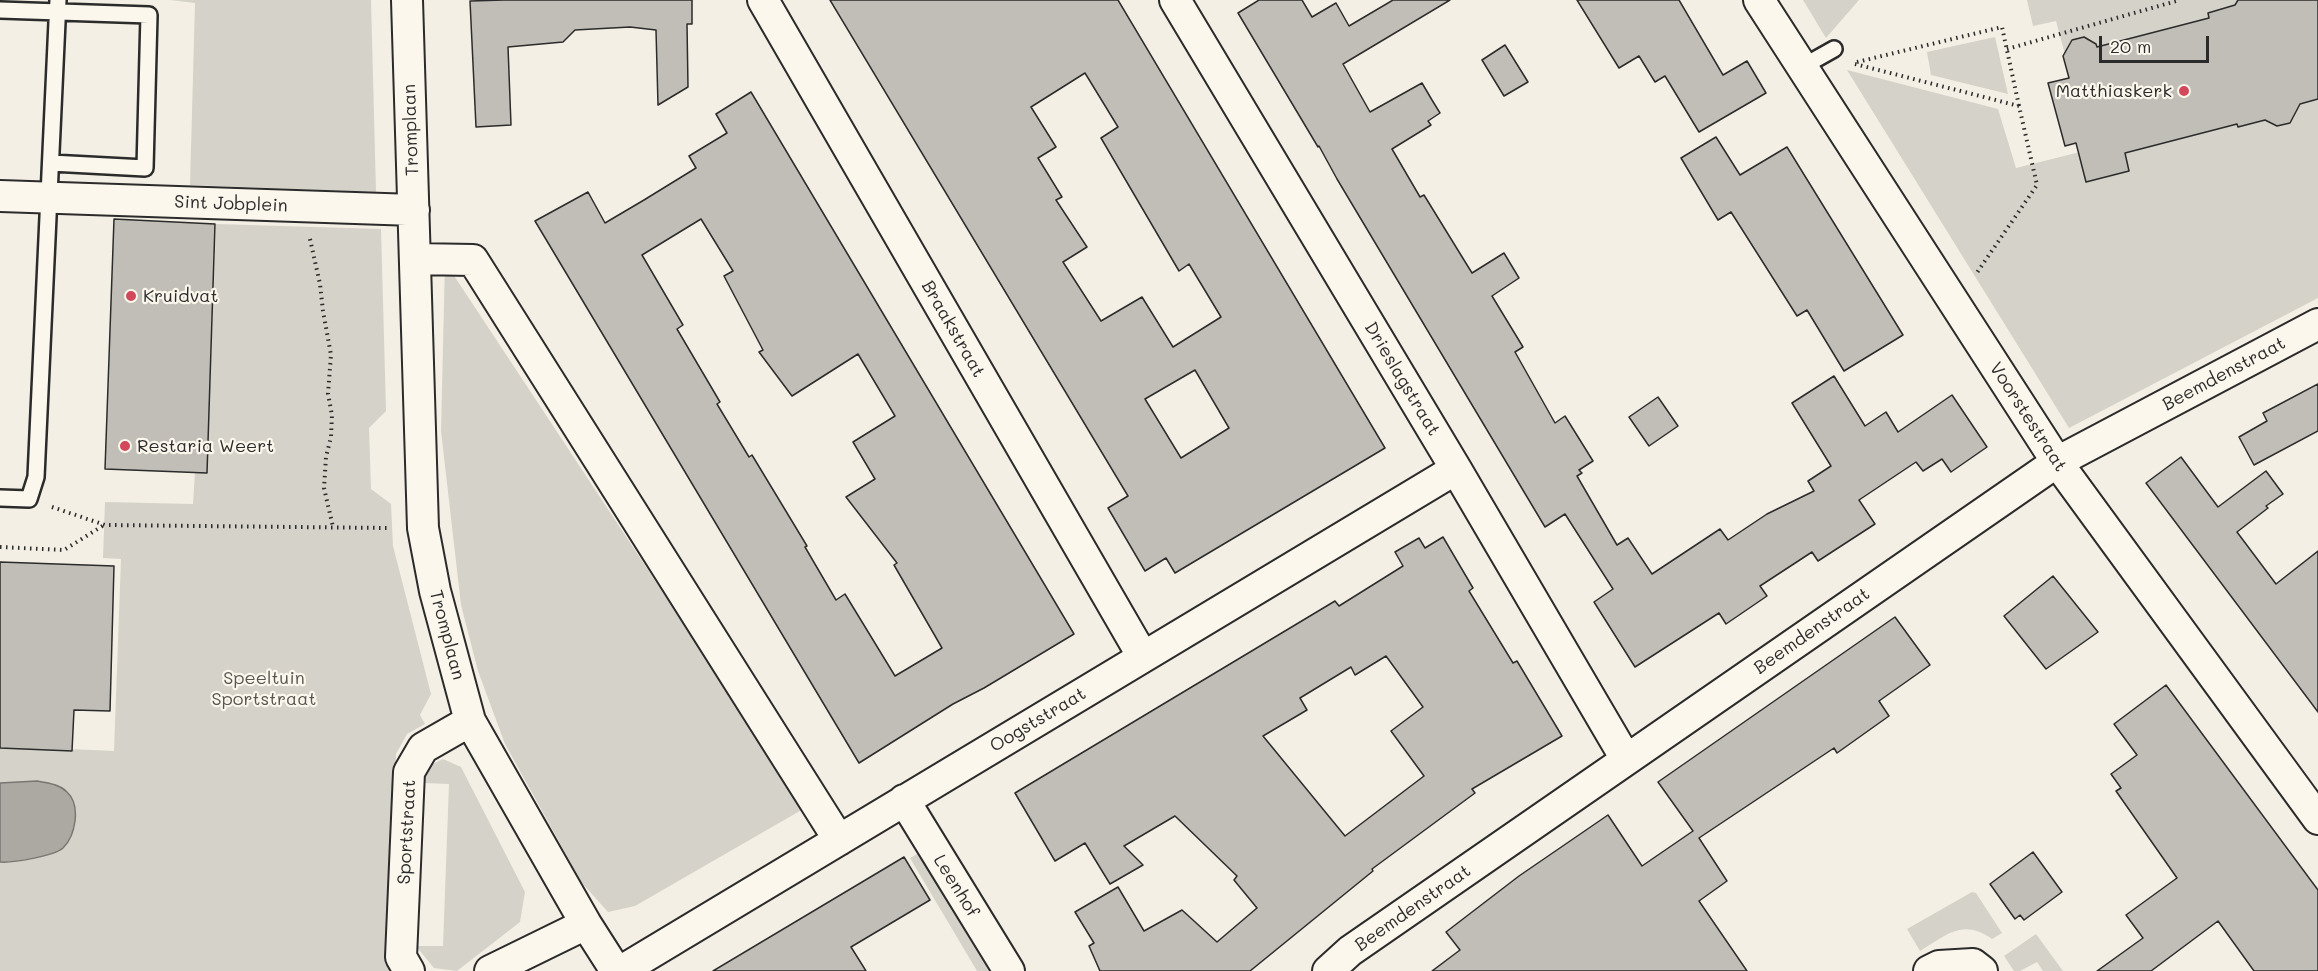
<!DOCTYPE html>
<style>
body{margin:0}
#map{position:relative;width:2318px;height:971px;overflow:hidden;background:#f3efe4;font-family:Mali,sans-serif}
canvas{display:block}
.scale{position:absolute;left:2099px;top:36px;width:110px;height:27px;box-sizing:border-box;border:3px solid #2b2b2b;border-top:0;padding-left:8px;font-size:18px;line-height:21px;white-space:nowrap;color:#2b2b2b;-webkit-text-stroke:4px #fbf7ec;paint-order:stroke}
</style>
<div id="map">
<canvas width="2318" height="971"></canvas>
<div class="scale">20 m</div>
</div>
<script>
const ctx = document.querySelector('canvas').getContext('2d');
ctx.lineJoin = 'round';
function fill(path, color) { ctx.fillStyle = color; ctx.fill(path, 'evenodd'); }
function trace(path, color, width, dash) { ctx.strokeStyle = color; ctx.lineWidth = width; ctx.lineCap = dash ? 'butt' : 'round'; ctx.setLineDash(dash || []); ctx.stroke(path); }
function label(font, color, halo, rows, align = 'center') {
  ctx.font = font + ' Mali,sans-serif'; ctx.lineWidth = 4.5; ctx.setLineDash([]); ctx.textBaseline = 'middle'; ctx.strokeStyle = halo; ctx.fillStyle = color; for (const [text, x, y, turn = 0] of rows) {
    ctx.save(); ctx.translate(x, y); ctx.rotate((+turn || 0) * Math.PI / 180); ctx.textAlign = isNaN(turn) ? turn : align; if (halo) ctx.strokeText(text, 0, 0); ctx.fillText(text, 0, 0); ctx.restore();
  }
}
fill(new Path2D(`
 M 170,0 L 371,0 L 376,192 L 190,185 L 195,3 Z
 M 1803,0 L 1859,0 L 1826,38 Z
 M 2027,0 L 2318,0 L 2318,298 L 2069,428 L 1847,70 L 1998,109 L 2016,168 L 2084,151 L 2069,69 L 2056,21 L 2033,26 Z
 M 1995,37 L 2008,94 L 1931,75 L 1927,52 Z
 M 216,224 L 381,229 L 386,411 L 369,428 L 371,489 L 391,504 L 393,546 L 431,694 L 420,715 L 425,724 L 407,734 L 396,754 L 388,947 L 396,971 L 0,971 L 0,862 L 28,860 L 62,848 L 75,828 L 74,806 L 37,781 L 0,783 L 0,746 L 114,751 L 121,559 L 103,558 L 105,502 L 193,504 L 195,472 L 207,472 Z
 M 445,262 L 805,808 L 635,906 L 608,912 L 582,883 L 505,744 L 478,671 L 461,605 L 441,431 Z
 M 443,759 L 461,767 L 525,892 L 520,922 L 457,971 L 434,968 L 416,946 L 443,946 L 449,784 L 423,783 L 427,767 Z
 M 921,852 L 992,971 L 977,971 L 910,858 Z
 M 1972,892 L 1976,893 L 2002,933 L 1992,939 C 1963,918 1946,935 1920,951 L 1907,929 Z
 M 2036,934 L 2063,971 L 2043,971 L 2037,962 L 2020,971 L 2014,971 L 2004,956 Z`), '#d5d2c9');
const water = new Path2D(`
 M 37,781 C 48,783 59,784 67,792 C 81,805 76,835 63,848 C 54,856 13,863 0,862 L 0,783 Z`);
fill(water, '#aca9a2');
trace(water, '#787772', 1.5);
const building = new Path2D(`
 M 504,0 L 692,0 L 692,24 L 687,24 L 688,87 L 658,105 L 656,30 L 630,27 L 575,30 L 563,42 L 508,47 L 511,125 L 476,127 L 470,1 Z
 M 830,0 L 1118,0 L 1385,448 L 1175,573 L 1166,558 L 1145,571 L 1108,508 L 1128,496 ZM 1085,73 L 1118,127 L 1101,138 L 1179,271 L 1189,264 L 1221,317 L 1173,347 L 1142,297 L 1101,321 L 1063,262 L 1087,247 L 1056,200 L 1062,197 L 1038,158 L 1056,147 L 1031,107 ZM 1195,370 L 1229,428 L 1181,458 L 1145,399 Z
 M 1259,0 L 1302,0 L 1312,17 L 1336,3 L 1349,26 L 1393,0 L 1450,0 L 1343,64 L 1370,112 L 1422,83 L 1432,100 L 1440,113 L 1428,121 L 1431,125 L 1392,149 L 1420,197 L 1424,195 L 1472,273 L 1504,253 L 1519,278 L 1492,296 L 1523,347 L 1515,352 L 1555,423 L 1565,416 L 1593,461 L 1579,470 L 1582,473 L 1577,476 L 1617,545 L 1628,538 L 1652,574 L 1720,529 L 1728,540 L 1767,514 L 1814,491 L 1808,481 L 1831,466 L 1792,403 L 1834,376 L 1865,426 L 1886,412 L 1898,432 L 1952,395 L 1987,447 L 1951,472 L 1942,459 L 1923,471 L 1916,462 L 1859,500 L 1875,524 L 1818,561 L 1812,552 L 1760,586 L 1767,596 L 1726,624 L 1719,613 L 1635,667 L 1594,602 L 1613,589 L 1565,514 L 1545,527 L 1337,179 L 1319,146 L 1318,147 L 1238,13 Z
 M 1577,0 L 1679,0 L 1723,75 L 1747,61 L 1766,93 L 1699,132 L 1665,76 L 1655,82 L 1639,56 L 1619,68 Z
 M 2238,0 L 2318,0 L 2318,99 L 2300,104 L 2290,123 L 2277,126 L 2265,120 L 2238,127 L 2237,124 L 2125,153 L 2129,171 L 2086,182 L 2076,143 L 2065,146 L 2048,83 L 2069,78 L 2063,56 L 2072,40 L 2084,37 L 2096,44 L 2097,47 L 2209,18 L 2208,13 L 2235,5 Z
 M 1505,45 L 1528,82 L 1504,96 L 1482,60 Z
 M 751,92 L 1074,634 L 984,688 L 953,704 L 859,763 L 535,221 L 588,192 L 605,223 L 644,200 L 696,168 L 689,156 L 727,133 L 716,114 ZM 701,219 L 733,271 L 724,276 L 763,350 L 759,352 L 792,396 L 858,354 L 895,416 L 853,442 L 875,479 L 846,497 L 897,563 L 894,565 L 942,648 L 895,676 L 845,594 L 836,600 L 805,547 L 807,546 L 752,455 L 749,457 L 717,404 L 720,402 L 677,329 L 683,325 L 642,255 Z
 M 1716,137 L 1740,175 L 1787,147 L 1903,335 L 1844,371 L 1807,310 L 1797,316 L 1731,212 L 1718,220 L 1681,158 Z
 M 114,219 L 215,224 L 207,473 L 105,469 Z
 M 2318,384 L 2318,431 L 2254,465 L 2239,437 L 2267,421 L 2263,413 Z
 M 1658,397 L 1678,426 L 1649,446 L 1629,417 Z
 M 2181,457 L 2218,507 L 2266,471 L 2283,494 L 2266,506 L 2268,508 L 2237,532 L 2276,584 L 2318,551 L 2318,712 L 2146,483 Z
 M 1443,537 L 1473,588 L 1469,591 L 1513,663 L 1517,661 L 1562,736 L 1472,789 L 1475,793 L 1372,869 L 1373,871 L 1250,971 L 1100,971 L 1089,946 L 1094,943 L 1075,912 L 1118,887 L 1144,931 L 1182,910 L 1217,942 L 1257,908 L 1234,880 L 1237,876 L 1175,816 L 1124,846 L 1143,865 L 1110,884 L 1085,843 L 1055,861 L 1015,793 L 1335,601 L 1339,606 L 1403,566 L 1395,552 L 1419,538 L 1425,548 ZM 1386,656 L 1423,707 L 1391,731 L 1424,776 L 1345,836 L 1263,736 L 1307,710 L 1300,698 L 1351,667 L 1355,675 Z
 M 0,562 L 114,566 L 110,711 L 74,710 L 72,751 L 0,748 Z
 M 2053,576 L 2098,632 L 2046,669 L 2004,616 Z
 M 1895,617 L 1930,665 L 1879,701 L 1889,716 L 1837,753 L 1834,748 L 1699,838 L 1727,881 L 1699,901 L 1747,971 L 1432,971 L 1460,950 L 1446,932 L 1519,876 L 1608,815 L 1642,866 L 1693,831 L 1658,782 Z
 M 2166,685 L 2318,890 L 2318,971 L 2254,971 L 2218,921 L 2151,971 L 2097,971 L 2143,938 L 2126,915 L 2177,878 L 2116,791 L 2121,788 L 2111,774 L 2137,755 L 2114,724 Z
 M 2033,852 L 2062,892 L 2024,920 L 2020,915 L 2015,919 L 1990,884 Z
 M 904,857 L 930,900 L 851,947 L 866,971 L 713,971 Z`);
fill(building, '#c0beb6');
trace(building, '#2b2b2b', 1.5);
const lane = new Path2D(`
 M 0,10 L 149,15 L 145,168 L 51,163
 M 1802,67 L 1834,49
 M 0,498 L 29,499 L 36,477 L 58,0`);
const street = new Path2D(`
 M 407,0 L 423,528 L 435,591 L 470,721 L 586,924 L 616,971
 M 763,0 L 1143,657
 M 1175,0 L 1456,469 L 1626,759
 M 1759,0 L 2057,462 L 2318,819
 M 0,196 L 414,210
 M 415,259 L 473,260 L 839,840
 M 904,800 L 1009,971
 M 409,971 L 401,957 L 409,772 L 423,748 L 470,721
 M 490,971 L 586,924
 M 621,971 L 1456,469
 M 1328,971 L 1350,951 L 2057,462 L 2318,324
 M 1929,971 L 1939,966 L 1973,964 L 1982,971`);
trace(lane, '#2b2b2b', 20);
trace(street, '#2b2b2b', 34);
trace(new Path2D(`
 M 2007,49 L 2180,0
 M 1857,62 L 2002,27 L 2019,106
 M 1855,64 L 2019,106 L 2037,185 L 1976,274
 M 310,239 L 320,284 L 323,311 L 331,355 L 328,394 L 332,415 L 331,437 L 326,457 L 324,488 L 333,527
 M 52,507 L 105,525 L 390,528
 M 0,547 L 64,550 L 104,525`), '#2b2b2b', 4, [1.5, 4.5]);
trace(lane, '#fbf7ec', 15);
trace(street, '#fbf7ec', 30);
for (const [x, y, r, color] of [
 [2184,91,6,"#d1495b"],
 [131,296,6,"#d1495b"],
 [125,446,6,"#d1495b"]
]) { const dot = new Path2D(); dot.arc(x, y, r, 0, 2 * Math.PI); ctx.fillStyle = color; ctx.fill(dot); trace(dot, '#fbf7ec', 2); }
label('18px', '#2b2b2b', '#fbf7ec', [
 ["Matthiaskerk",2172,91,"right"],
 ["Kruidvat",143,296],
 ["Restaria Weert",137,446]
], 'left');
label('18px', '#2b2b2b', '#fbf7ec', [
 ["Tromplaan",411,130,-92],
 ["Sint Jobplein",231,204,2],
 ["Braakstraat",953,329,60],
 ["Beemdenstraat",2224,374,-28],
 ["Drieslagstraat",1402,379,59],
 ["Voorstestraat",2028,417,57],
 ["Beemdenstraat",1812,631,-35],
 ["Tromplaan",447,635,75],
 ["Oogststraat",1038,720,-31],
 ["Sportstraat",407,832,-87],
 ["Leenhof",956,886,58],
 ["Beemdenstraat",1413,908,-35]
]);
label('18px', '#565552', '#fbf7ec', [
 ["Speeltuin",264,678],
 ["Sportstraat",264,699]
]);
</script>
